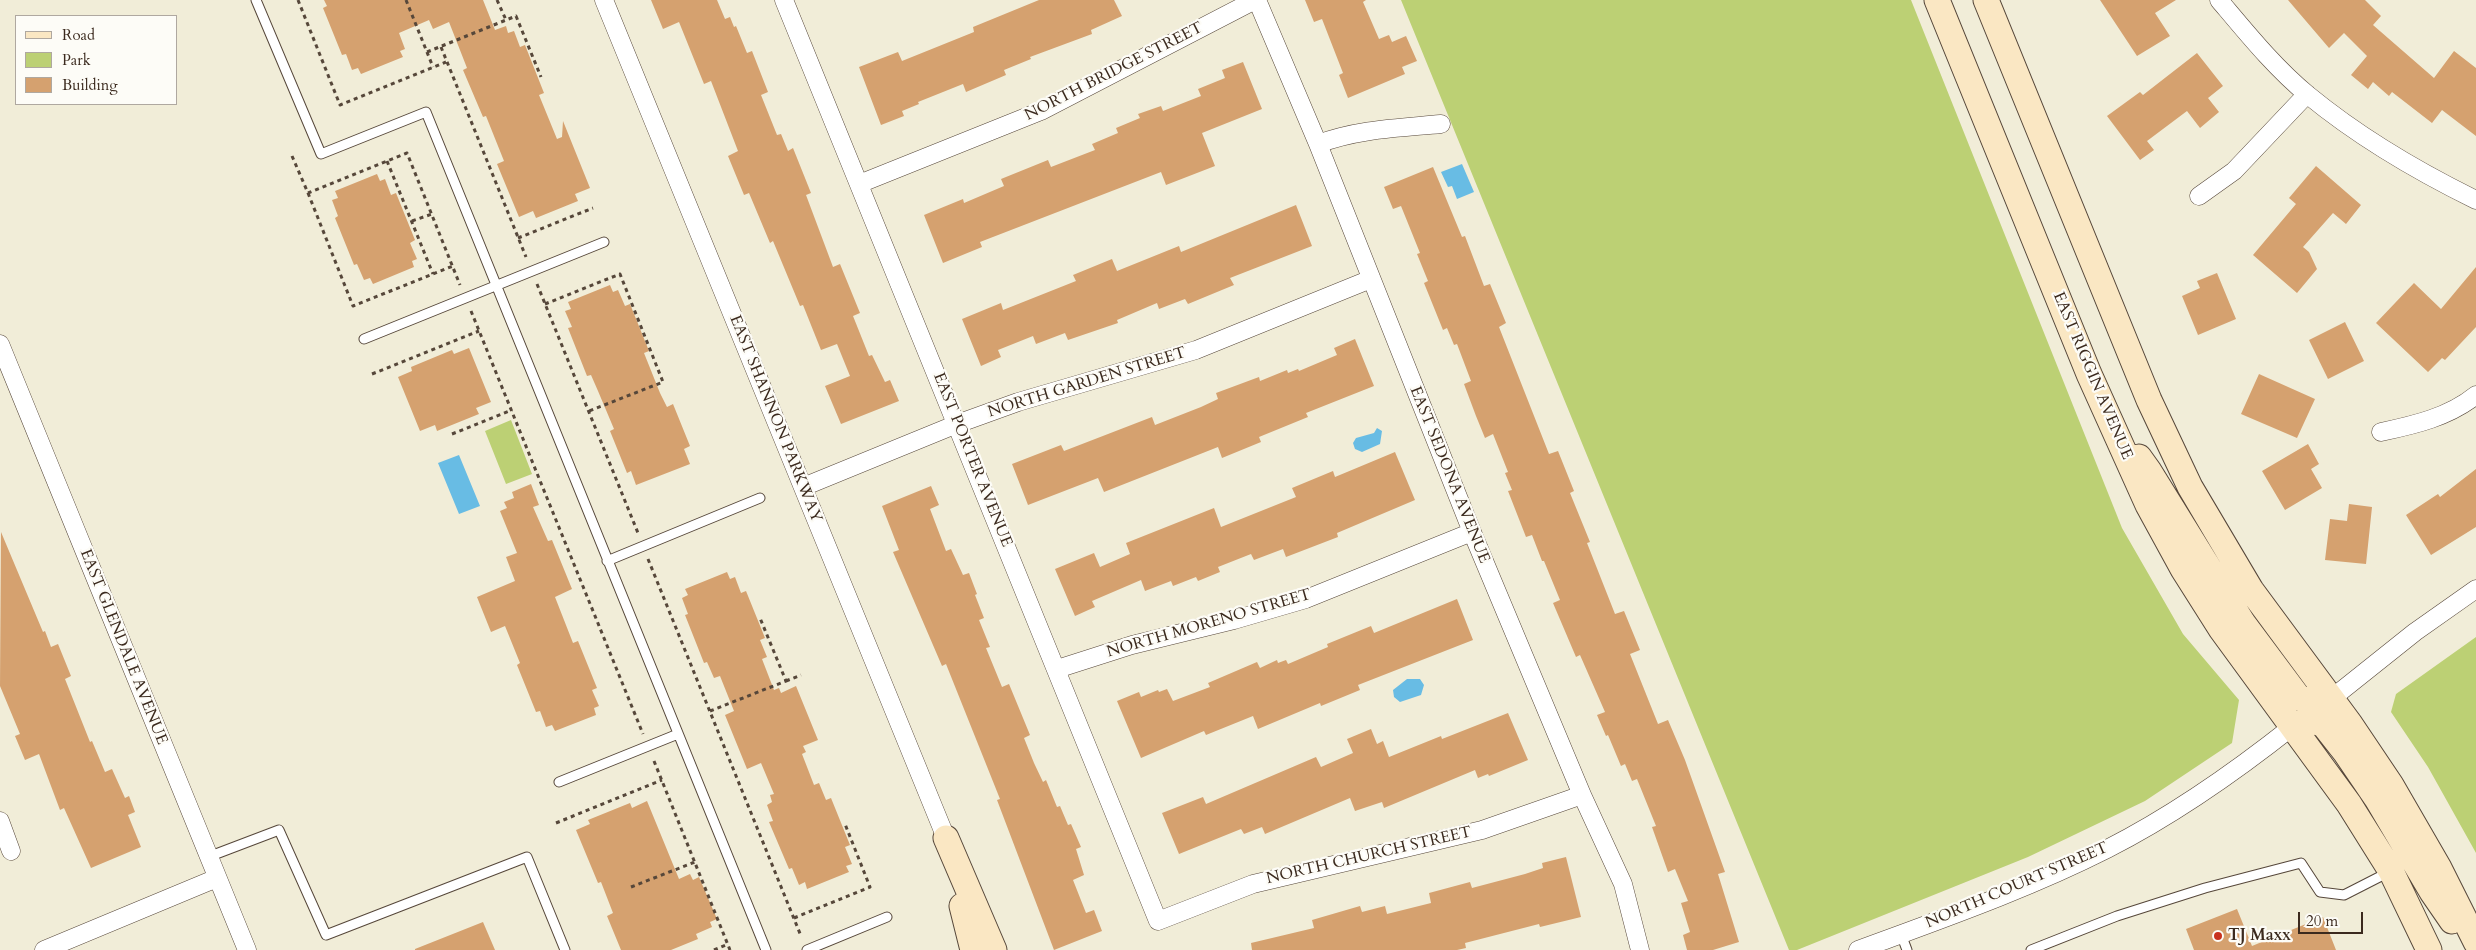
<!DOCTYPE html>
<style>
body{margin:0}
#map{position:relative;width:2476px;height:950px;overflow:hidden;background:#f1edd8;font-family:Cardo,serif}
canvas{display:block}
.legend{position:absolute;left:15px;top:15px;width:162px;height:90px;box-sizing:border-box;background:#fdfcf7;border:1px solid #afa8a0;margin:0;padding:6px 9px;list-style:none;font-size:15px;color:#3b2a1e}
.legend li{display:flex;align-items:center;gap:10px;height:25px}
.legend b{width:25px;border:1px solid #afa8a0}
.scale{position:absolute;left:2298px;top:912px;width:65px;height:22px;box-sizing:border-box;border:2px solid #3b2a1e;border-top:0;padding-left:6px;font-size:15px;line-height:18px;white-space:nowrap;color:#3b2a1e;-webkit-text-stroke:4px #fdfcf7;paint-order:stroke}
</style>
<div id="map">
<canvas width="2476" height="950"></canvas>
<ul class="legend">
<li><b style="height:6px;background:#fae7c3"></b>Road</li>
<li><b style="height:14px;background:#bcd074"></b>Park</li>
<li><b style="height:14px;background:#d5a16f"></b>Building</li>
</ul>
<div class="scale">20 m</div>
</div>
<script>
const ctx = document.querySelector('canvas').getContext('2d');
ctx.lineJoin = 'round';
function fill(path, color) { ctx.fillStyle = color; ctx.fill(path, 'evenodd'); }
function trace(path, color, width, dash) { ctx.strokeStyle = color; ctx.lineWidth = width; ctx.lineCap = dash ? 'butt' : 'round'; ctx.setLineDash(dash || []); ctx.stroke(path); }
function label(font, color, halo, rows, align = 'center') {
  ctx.font = font + ' Cardo,serif'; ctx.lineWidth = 4.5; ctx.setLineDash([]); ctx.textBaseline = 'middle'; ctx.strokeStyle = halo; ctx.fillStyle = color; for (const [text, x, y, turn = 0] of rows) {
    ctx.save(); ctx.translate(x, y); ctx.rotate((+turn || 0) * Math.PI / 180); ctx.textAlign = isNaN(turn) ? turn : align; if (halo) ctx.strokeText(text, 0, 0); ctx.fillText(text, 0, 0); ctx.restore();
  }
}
fill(new Path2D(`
 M 1401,0 L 1911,0 L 2122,528 L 2183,634 L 2239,700 L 2232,743 L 2145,801 L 2028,857 L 1797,950 L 1789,950 Z
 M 511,420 L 532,474 L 506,484 L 485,431 Z
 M 2476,637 L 2476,853 L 2428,767 L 2391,712 L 2396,694 Z`), '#bcd074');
fill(new Path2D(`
 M 1462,164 L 1474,192 L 1457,199 L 1452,186 L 1448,187 L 1441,172 Z
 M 1377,428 L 1382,431 L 1380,444 L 1362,452 L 1355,449 L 1353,443 L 1356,438 L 1374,433 Z
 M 459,455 L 480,506 L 459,514 L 438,463 Z
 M 1407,679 L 1420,679 L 1424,685 L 1421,695 L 1400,702 L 1394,697 L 1393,690 Z`), '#68bce4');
fill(new Path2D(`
 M 324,0 L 483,0 L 495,30 L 506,26 L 508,33 L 514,31 L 520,47 L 525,45 L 544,93 L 539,95 L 557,139 L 562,137 L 563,121 L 590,188 L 575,194 L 578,201 L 536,218 L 533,211 L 519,217 L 497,164 L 504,161 L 486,116 L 483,117 L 463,70 L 467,68 L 449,22 L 433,29 L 429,20 L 399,33 L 405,49 L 400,51 L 403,57 L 361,74 L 358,68 L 352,70 L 346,54 L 342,55 L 323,8 L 327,6 Z
 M 651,0 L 717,0 L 725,19 L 730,17 L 734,27 L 736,26 L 747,53 L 752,51 L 768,92 L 761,95 L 777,135 L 781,134 L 788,151 L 793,148 L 811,193 L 806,195 L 833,267 L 840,264 L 860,313 L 853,316 L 869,356 L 872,355 L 885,382 L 890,380 L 899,401 L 841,424 L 825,386 L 850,376 L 837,344 L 821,350 L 803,305 L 800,306 L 773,241 L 770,243 L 749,193 L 744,195 L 728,156 L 738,151 L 711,81 L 704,84 L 679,22 L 663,29 Z
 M 1039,0 L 1114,0 L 1122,16 L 1091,30 L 1092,34 L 1030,57 L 1031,59 L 1004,70 L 1006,75 L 966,92 L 963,84 L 918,102 L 919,104 L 902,111 L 904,116 L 881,125 L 859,67 L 898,52 L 902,61 L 974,32 L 973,27 Z
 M 1305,0 L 1366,0 L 1363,2 L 1379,39 L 1389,35 L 1392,42 L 1406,36 L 1417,61 L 1402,67 L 1405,74 L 1348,98 L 1339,75 L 1343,73 L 1322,19 L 1314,22 Z
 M 2100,0 L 2176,0 L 2155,13 L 2170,36 L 2137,56 Z
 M 2288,0 L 2365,0 L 2381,16 L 2373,25 L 2434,78 L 2454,51 L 2476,68 L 2476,136 L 2442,110 L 2432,123 L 2392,92 L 2389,96 L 2373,82 L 2368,89 L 2351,75 L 2367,56 L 2344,33 L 2329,48 Z
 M 2197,53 L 2223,86 L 2208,98 L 2219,112 L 2200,128 L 2187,111 L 2147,141 L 2154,150 L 2140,160 L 2107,116 L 2140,92 L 2143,95 Z
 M 1243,62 L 1262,109 L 1202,133 L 1215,166 L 1166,185 L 1161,172 L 980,242 L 982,247 L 943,263 L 924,215 L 963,199 L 964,203 L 1004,186 L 1001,179 L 1048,160 L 1051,167 L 1095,150 L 1092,144 L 1118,133 L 1116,128 L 1140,118 L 1138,114 L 1161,106 L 1163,111 L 1201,96 L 1198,89 L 1225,78 L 1222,70 Z
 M 2316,166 L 2361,205 L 2346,224 L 2333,213 L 2303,247 L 2309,252 L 2317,269 L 2297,293 L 2253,255 L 2296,204 L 2289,198 Z
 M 1433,167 L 1462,237 L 1465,236 L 1484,286 L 1490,284 L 1506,323 L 1499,327 L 1549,454 L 1558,451 L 1574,491 L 1570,493 L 1590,542 L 1587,543 L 1615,614 L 1624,611 L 1640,650 L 1630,654 L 1658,724 L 1668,720 L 1685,760 L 1725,872 L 1718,874 L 1739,942 L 1713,950 L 1687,950 L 1683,935 L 1690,932 L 1681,903 L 1688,901 L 1675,869 L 1668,872 L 1652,827 L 1656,826 L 1637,779 L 1632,781 L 1625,764 L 1621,766 L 1608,735 L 1606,736 L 1597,715 L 1605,712 L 1580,655 L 1576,657 L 1553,603 L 1560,600 L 1544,561 L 1542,561 L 1532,535 L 1526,537 L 1508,491 L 1512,490 L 1505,473 L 1508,472 L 1493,434 L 1485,438 L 1476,416 L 1464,384 L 1471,381 L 1457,344 L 1454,345 L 1447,328 L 1443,330 L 1424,283 L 1428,281 L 1417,254 L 1420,253 L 1401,206 L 1393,209 L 1384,187 Z
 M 377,174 L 380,181 L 385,179 L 391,195 L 396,193 L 415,240 L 410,243 L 417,259 L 412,261 L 414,267 L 373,284 L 370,278 L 364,280 L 357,264 L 354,265 L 335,218 L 338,216 L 332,200 L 338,198 L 335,191 Z
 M 1296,205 L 1312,246 L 1230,278 L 1234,285 L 1188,304 L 1185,299 L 1159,309 L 1157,303 L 1117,320 L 1118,323 L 1068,340 L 1065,333 L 1036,344 L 1033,336 L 998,350 L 1001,357 L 981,366 L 962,319 L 1001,303 L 1003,310 L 1076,281 L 1073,275 L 1112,259 L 1117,271 L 1179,246 L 1181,252 Z
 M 2476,267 L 2476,327 L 2445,360 L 2442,358 L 2428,372 L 2376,323 L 2414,283 L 2441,309 Z
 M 2217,273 L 2236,319 L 2198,335 L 2182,296 L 2200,288 L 2197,281 Z
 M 610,285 L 613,292 L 618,290 L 625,306 L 630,304 L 649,351 L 644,353 L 660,393 L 667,407 L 673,404 L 690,446 L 684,449 L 690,464 L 636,485 L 631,471 L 627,473 L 610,431 L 614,429 L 598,391 L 591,375 L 587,376 L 568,328 L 572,327 L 565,311 L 571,309 L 568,302 Z
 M 2345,322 L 2364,361 L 2328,379 L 2309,340 Z
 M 1355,339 L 1374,386 L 1306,413 L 1308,417 L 1259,437 L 1261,442 L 1222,458 L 1218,447 L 1104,492 L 1098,478 L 1028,505 L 1012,464 L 1061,445 L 1064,451 L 1152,417 L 1155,425 L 1201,407 L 1218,399 L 1216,393 L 1259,377 L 1260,381 L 1287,370 L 1288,373 L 1298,369 L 1299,371 L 1337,355 L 1334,348 Z
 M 469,348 L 491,402 L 476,408 L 479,414 L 437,431 L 435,425 L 420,431 L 398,377 L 412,371 L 411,367 L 452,350 L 454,354 Z
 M 2259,374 L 2315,399 L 2297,438 L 2241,414 Z
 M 2308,444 L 2319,464 L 2311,469 L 2322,488 L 2285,510 L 2262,471 Z
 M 1395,452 L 1415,500 L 1337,533 L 1338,537 L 1286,557 L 1283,549 L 1254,560 L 1251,554 L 1218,567 L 1220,572 L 1198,581 L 1196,577 L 1173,586 L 1171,581 L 1145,591 L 1141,580 L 1092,601 L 1095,607 L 1075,616 L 1055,569 L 1094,553 L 1100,567 L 1130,554 L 1126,543 L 1214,508 L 1221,527 L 1296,497 L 1292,488 L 1333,471 L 1335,477 Z
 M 2476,469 L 2476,527 L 2431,555 L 2406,515 L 2438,494 L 2440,497 Z
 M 531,484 L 539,505 L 533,507 L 548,541 L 552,540 L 572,589 L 555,597 L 573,643 L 578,641 L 597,688 L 592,690 L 599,706 L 594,708 L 596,715 L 555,731 L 552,725 L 546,727 L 540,711 L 536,712 L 517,665 L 520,663 L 505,626 L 491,632 L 477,597 L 515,581 L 506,557 L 517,553 L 500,511 L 507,508 L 504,502 L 514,498 L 512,492 Z
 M 931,486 L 939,505 L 930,509 L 946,551 L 951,549 L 963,575 L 969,573 L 977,594 L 975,595 L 984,618 L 979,620 L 990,647 L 986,648 L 1002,687 L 1009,684 L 1030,735 L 1024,738 L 1034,763 L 1043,782 L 1046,780 L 1057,807 L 1060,806 L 1068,825 L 1071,824 L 1081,847 L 1076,849 L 1084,875 L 1073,880 L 1086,913 L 1094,910 L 1102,931 L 1054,950 L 997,800 L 1000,799 L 946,664 L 942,666 L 893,552 L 899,550 L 882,506 Z
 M 2349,504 L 2372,507 L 2366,564 L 2325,560 L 2330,519 L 2347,521 Z
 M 1,532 L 43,632 L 45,631 L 51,647 L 58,644 L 71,676 L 65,679 L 90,742 L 92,741 L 105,772 L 112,769 L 125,798 L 129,796 L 135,812 L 128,815 L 141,847 L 91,868 L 64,808 L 60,810 L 39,754 L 25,760 L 15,736 L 20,734 L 0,686 Z
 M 727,572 L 730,579 L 735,577 L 741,593 L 746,591 L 765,638 L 760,640 L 767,657 L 762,659 L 774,690 L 779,688 L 781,693 L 796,686 L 818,740 L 803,746 L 806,752 L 802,754 L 814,785 L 819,783 L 826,800 L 831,798 L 850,845 L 845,847 L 852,864 L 846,866 L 849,872 L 807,889 L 805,882 L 799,885 L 792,868 L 789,869 L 769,822 L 773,821 L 767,805 L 772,802 L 770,795 L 774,794 L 761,763 L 747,769 L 725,715 L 734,711 L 720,676 L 714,678 L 707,662 L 704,663 L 685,615 L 688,614 L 682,598 L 688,595 L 685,589 Z
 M 1457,599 L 1473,640 L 1358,685 L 1360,690 L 1321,706 L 1320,703 L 1258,729 L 1253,716 L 1206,735 L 1204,731 L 1141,758 L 1117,701 L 1139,692 L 1141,697 L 1158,690 L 1159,692 L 1167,689 L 1173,701 L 1210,687 L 1208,683 L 1257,662 L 1260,668 L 1277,660 L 1278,663 L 1286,660 L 1288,664 L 1328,647 L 1327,644 L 1371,626 L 1374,633 Z
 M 1508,713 L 1528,760 L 1489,776 L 1488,774 L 1478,778 L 1475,770 L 1384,808 L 1382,802 L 1355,811 L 1350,798 L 1265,834 L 1262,827 L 1244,834 L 1241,829 L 1179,854 L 1162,813 L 1203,797 L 1206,804 L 1316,757 L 1321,767 L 1353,753 L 1347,739 L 1371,729 L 1377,744 L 1383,741 L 1389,757 L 1441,736 L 1442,739 Z
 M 647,801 L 679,879 L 690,874 L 693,880 L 699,877 L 717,919 L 710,922 L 712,927 L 696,934 L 698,939 L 671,950 L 621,950 L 607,916 L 613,913 L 601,882 L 598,883 L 576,830 L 590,824 L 588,820 L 630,803 L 632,808 Z
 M 1566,857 L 1581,917 L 1540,927 L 1539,924 L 1465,943 L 1466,948 L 1457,950 L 1252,950 L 1251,943 L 1314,928 L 1312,920 L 1360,906 L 1362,912 L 1385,906 L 1387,914 L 1431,903 L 1429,893 L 1470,882 L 1472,888 L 1525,874 L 1543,868 L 1542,863 Z
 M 2237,909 L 2252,946 L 2323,917 L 2336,950 L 2194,950 L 2186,929 Z
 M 483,922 L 495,950 L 415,950 L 415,949 Z`), '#d5a16f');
const lane = new Path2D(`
 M 256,0 L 321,154 L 426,112 L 766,950
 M 364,339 L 604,242
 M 607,561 L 760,498
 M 559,782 L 678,734
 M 208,857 L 279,830 L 326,935 L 527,857 L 565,950
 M 1901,934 L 1907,950
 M 807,950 L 887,917
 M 2031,950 L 2117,916 L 2205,888 L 2301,863 L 2320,892 L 2344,895 L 2391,871`);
const street = new Path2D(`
 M 604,0 L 946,838
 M 784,0 L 1158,921 L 1253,884 L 1482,830 L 1582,795
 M 1257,0 L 1318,144 L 1472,532 L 1582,795 L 1623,884 L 1640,950
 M 2219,0 C 2246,32 2275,68 2308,95 C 2359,137 2417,171 2476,200
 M 1318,144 C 1358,129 1399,128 1441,124
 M 859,184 L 1041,111 L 1255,0
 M 2199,196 L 2234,171 L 2307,94
 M 0,344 L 247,950
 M 2381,432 C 2414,425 2449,417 2476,395
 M 803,487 L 957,424 L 1018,402 L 1196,350 L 1371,279
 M 1057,669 L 1132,645 L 1234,620 L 1306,599 L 1472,532
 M 2331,699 L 2415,632 L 2476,589
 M 0,821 L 11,851
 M 44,950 L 217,878
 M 1858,950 C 1942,919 2028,889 2107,849 C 2174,815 2235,772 2293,726`);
const secondary = new Path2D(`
 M 1937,0 L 2089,374 L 2148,505 L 2183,569 L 2221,629 L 2349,804 L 2391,871 L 2429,950
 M 1986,0 L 2149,400 L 2190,487 L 2251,590 L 2350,724 L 2391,785 L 2439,868 L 2476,942
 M 2139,457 L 2149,471 L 2243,623 L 2299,698 L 2315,702 L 2331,699
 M 2293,726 L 2307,720 L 2323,724 L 2345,752 L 2377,799 L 2432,892 L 2452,921
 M 946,838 L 994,950
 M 962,906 L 973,950`);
trace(lane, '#56473a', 11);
trace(street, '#56473a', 19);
trace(secondary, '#56473a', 27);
trace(new Path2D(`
 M 298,0 L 340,105 L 446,62
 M 406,0 L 433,67
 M 497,0 L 506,20
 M 441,47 L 526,257
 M 427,52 L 516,16 L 541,77
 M 292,156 L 308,193 L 407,153 L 460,285
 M 387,161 L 433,274
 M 308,193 L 353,306 L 453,266
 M 412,221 L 432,214
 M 518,238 L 593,208
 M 537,284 L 638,533
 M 545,304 L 620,274 L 663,382 L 589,411
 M 471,311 L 643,734
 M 372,374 L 479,331
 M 452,434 L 512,410
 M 648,559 L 801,936
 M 786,681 L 801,675
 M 710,711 L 786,681 L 760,618
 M 654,761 L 730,950
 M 556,823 L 662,780
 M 631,887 L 695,862
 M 794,918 L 870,887 L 845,824
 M 714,950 L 728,944`), '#56473a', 3, [4, 4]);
trace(lane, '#fff', 9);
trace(street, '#fff', 18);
trace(secondary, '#fae7c3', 25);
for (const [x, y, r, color] of [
 [2218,936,5,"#c8321e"]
]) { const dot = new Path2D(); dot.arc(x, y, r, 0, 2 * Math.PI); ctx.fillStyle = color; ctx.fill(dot); trace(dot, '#fdfcf7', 2); }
label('16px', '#3b2a1e', '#fdfcf7', [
 ["NORTH BRIDGE STREET",1114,72,-27],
 ["EAST RIGGIN AVENUE",2092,376,67],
 ["NORTH GARDEN STREET",1087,383,-17],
 ["EAST SHANNON PARKWAY",775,419,68],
 ["EAST PORTER AVENUE",972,460,68],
 ["EAST SEDONA AVENUE",1449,475,68],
 ["NORTH MORENO STREET",1209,624,-16],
 ["EAST GLENDALE AVENUE",123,647,68],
 ["NORTH CHURCH STREET",1369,856,-13],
 ["NORTH COURT STREET",2017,886,-23]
]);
label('bold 16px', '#3b2a1e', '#fdfcf7', [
 ["TJ Maxx",2228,936]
], 'left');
</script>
